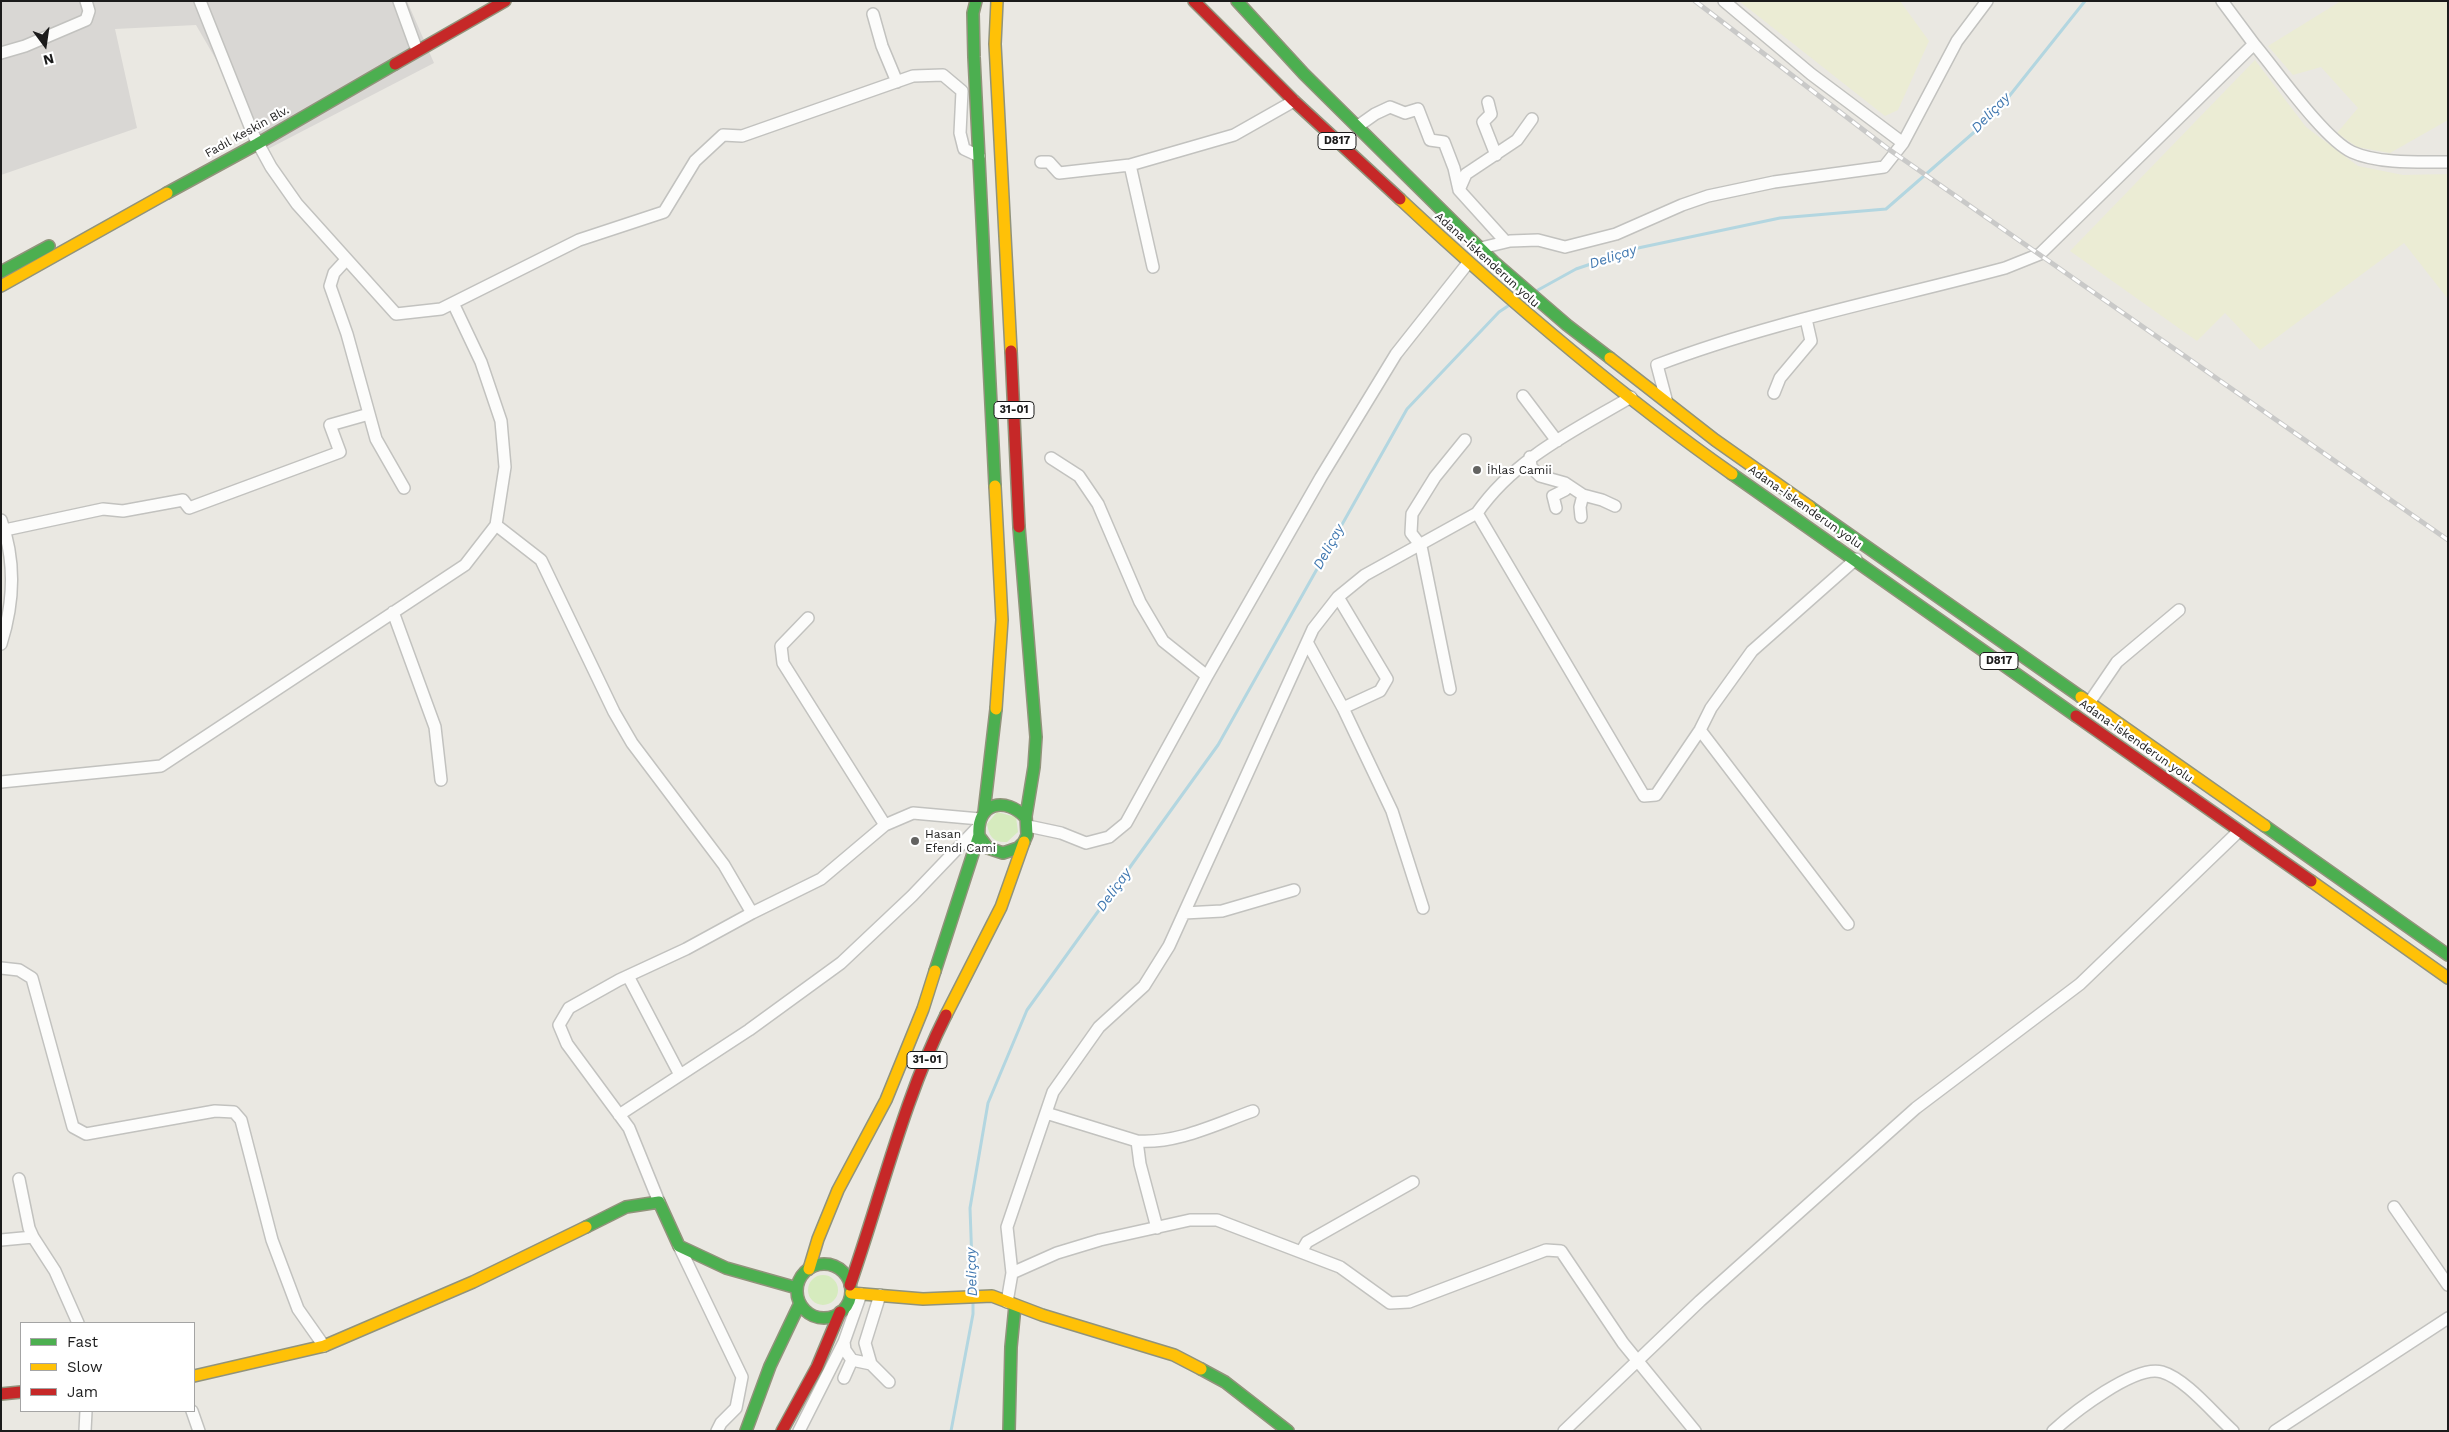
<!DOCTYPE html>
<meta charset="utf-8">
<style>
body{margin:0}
#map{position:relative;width:2449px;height:1432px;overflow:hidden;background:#eae8e2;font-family:"Work Sans",sans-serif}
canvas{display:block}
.frame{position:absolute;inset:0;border:2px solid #1b1b1b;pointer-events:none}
.legend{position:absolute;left:20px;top:1322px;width:175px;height:90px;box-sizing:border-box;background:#fff;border:1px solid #a4a4a4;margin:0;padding:6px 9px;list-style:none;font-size:15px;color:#1b1b1b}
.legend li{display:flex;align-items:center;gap:10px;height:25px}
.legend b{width:25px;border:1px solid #a4a4a4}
.north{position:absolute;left:20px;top:20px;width:50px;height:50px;-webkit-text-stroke:4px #fff;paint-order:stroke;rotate:166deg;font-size:14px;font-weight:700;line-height:20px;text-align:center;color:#1b1b1b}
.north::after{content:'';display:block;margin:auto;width:18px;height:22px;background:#1b1b1b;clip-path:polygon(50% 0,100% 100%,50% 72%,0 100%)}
</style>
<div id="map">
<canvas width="2449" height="1432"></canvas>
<div class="frame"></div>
<ul class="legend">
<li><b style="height:6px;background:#4caf50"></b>Fast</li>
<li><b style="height:6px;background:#ffc107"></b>Slow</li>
<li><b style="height:6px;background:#c62828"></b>Jam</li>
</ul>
<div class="north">N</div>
</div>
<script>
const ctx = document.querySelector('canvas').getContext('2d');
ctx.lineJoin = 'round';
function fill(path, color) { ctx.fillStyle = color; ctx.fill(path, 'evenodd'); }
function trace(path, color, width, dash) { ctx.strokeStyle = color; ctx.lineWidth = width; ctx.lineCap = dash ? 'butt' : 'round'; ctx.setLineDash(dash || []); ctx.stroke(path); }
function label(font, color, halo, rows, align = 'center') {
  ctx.font = font + ' "Work Sans",sans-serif'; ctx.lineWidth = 4.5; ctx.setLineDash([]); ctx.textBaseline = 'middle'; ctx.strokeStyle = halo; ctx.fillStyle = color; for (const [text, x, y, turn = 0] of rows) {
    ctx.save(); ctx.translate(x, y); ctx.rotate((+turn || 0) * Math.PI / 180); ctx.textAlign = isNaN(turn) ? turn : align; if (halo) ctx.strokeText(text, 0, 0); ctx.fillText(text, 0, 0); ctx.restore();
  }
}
fill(new Path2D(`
 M 1,1 L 407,1 L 434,63 L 268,149 L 196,25 L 115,29 L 137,128 L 1,175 Z`), '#d9d7d4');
fill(new Path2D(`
 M 1739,1 L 1900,1 L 1929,41 L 1898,110 L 1885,116 Z
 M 2341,1 L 2448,1 L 2448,120 L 2390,153 L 2357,147 L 2337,133 L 2358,108 L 2321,67 L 2293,75 L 2268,46 Z
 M 2255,60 L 2306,127 L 2358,166 L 2403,175 L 2448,174 L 2448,299 L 2404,243 L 2260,350 L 2225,313 L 2197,341 L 2070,251 Z`), '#ebecd4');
fill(new Path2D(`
 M 997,812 L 1016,817 L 1018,832 L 1007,842 C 993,843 989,836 987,824 Z
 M808 1290a15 15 0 1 1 30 0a15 15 0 1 1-30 0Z`), '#d6ebbe');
trace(new Path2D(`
 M 1538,290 L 1576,269 L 1638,248 L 1780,218 L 1886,209 L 1995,114 L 2085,1
 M 973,1292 L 970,1208 L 988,1103 L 1027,1010 L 1218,745 L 1407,409 L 1499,312 L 1508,306
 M 951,1431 L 973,1314 L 973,1301`), '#b3d6e0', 3);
const street = new Path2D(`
 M 200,1 L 253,134 L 271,167 L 297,204 L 396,314 L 441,309 L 579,240 L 664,212 L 695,161 L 723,135 L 742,136 L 913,76 L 943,75 L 962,91 L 960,133 L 964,149 L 979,156
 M 399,1 L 415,45
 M 1724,1 L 1811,74 L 1903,143
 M 2222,1 L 2254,44
 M 873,14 L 882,46 L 897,82
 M 1,53 L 25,46 L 86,20 L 89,11 L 86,1
 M 1488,102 L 1491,114 L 1483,122 L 1496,155
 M 1358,126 L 1375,114 L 1390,107 L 1405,113 L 1418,109 L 1430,140 L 1444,142 L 1454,168 L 1459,190
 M 1041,162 L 1049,162 L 1059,173 L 1130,165
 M 1506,242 L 1459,190 L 1466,174 L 1517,140 L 1532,119
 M 1481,248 L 1510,241 L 1538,240 L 1565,247 L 1616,234 L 1682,205 L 1708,196 L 1774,182 L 1884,167 L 1903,143 L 1957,41 L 1987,1
 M 346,260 L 334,273 L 330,286 L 347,334 L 376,439 L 404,488
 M 1153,267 L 1130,165 L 1234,135 L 1294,101
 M 1774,393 L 1780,378 L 1811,341 L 1806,319
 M 1523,396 L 1557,441
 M 1666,399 L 1657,365 C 1770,322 1889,299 2005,268 L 2040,254 L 2254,44 C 2276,70 2324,139 2352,152 C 2378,164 2420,162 2448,162
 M 1530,457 L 1531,467 L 1540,476 L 1565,483 L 1583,495 L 1602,500 L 1615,506
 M 1051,458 L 1079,476 L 1098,504 L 1140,602 L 1163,641 L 1207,676
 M 1556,508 L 1553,496 L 1565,490 L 1565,483
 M 1477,513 L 1644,796 L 1656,795 L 1700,730 L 1711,708 L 1752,651 L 1856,559
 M 1581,517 L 1580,507 L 1583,495
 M 1,520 C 16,561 14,603 1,644
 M 496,525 L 541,560 L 614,712 L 632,743 L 724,865 L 752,913
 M 5,530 L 103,509 L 123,511 L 183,500 L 189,508 L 340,452 L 330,425 L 369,414
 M 1338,597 L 1387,679 L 1380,691 L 1343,708
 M 393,612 L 435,727 L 441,780
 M 808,618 L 781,646 L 783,663 L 885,825
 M 1307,642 L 1343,708 L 1392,811 L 1423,908
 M 1450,689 L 1421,546 L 1411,533 L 1412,514 L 1435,477 L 1465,440
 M 2089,703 L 2117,662 L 2179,610
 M 1700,730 L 1848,924
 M 1,782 L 161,766 L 465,565 L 496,525 L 505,467 L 501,421 L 481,362 L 453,303
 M 1028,826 L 1061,833 L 1086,843 L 1109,837 L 1126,823 L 1207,676 L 1321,477 L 1396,354 L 1468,263
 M 1184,913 L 1222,911 L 1294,890
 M 1,968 L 19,970 L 32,978 L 73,1127 L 86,1134 L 215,1111 L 234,1112 L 241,1120 L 272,1240 L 298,1309 L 324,1346
 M 628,976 L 680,1075
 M 1046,1113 L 1137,1141
 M 619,1115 L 749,1030 L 841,963 L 912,896 L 978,827
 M 19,1179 L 29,1228 L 33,1237
 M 659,1202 L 629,1128 L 567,1044 L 559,1025 L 569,1008 L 619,980 L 686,949 L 752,913 L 821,879 L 885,825 L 913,813 L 980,819
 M 2394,1207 L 2448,1285
 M 1157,1228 L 1140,1164 L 1137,1141 C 1177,1144 1216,1124 1253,1111
 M 1,1240 L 33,1237 L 55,1271 L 78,1323
 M 679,1246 L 742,1377 L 736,1408 L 721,1423 L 717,1431
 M 1301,1252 L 1307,1242 L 1413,1182
 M 1012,1273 L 1057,1253 L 1100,1240 L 1190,1220 L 1217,1220 L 1340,1267 L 1390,1303 L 1409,1302 L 1546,1250 L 1561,1251 L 1623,1343 L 1695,1431
 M 880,1295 L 865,1343 L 871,1364 L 889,1382
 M 1007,1302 L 1012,1273 L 1007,1227 L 1053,1092 L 1099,1027 L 1144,986 L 1169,946 L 1313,629 L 1338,597 L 1365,575 L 1477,513 C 1515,458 1575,430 1631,397
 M 852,1360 L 845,1350 L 844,1342 L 861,1294
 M 844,1378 L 852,1360 L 871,1364
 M 192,1411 L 199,1431
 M 85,1431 L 86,1411
 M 799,1431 L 844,1342
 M 1564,1431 L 1700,1301 L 1916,1108 L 2080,984 L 2239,831
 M 2053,1431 C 2073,1413 2135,1364 2162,1372 C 2186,1379 2214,1414 2233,1431
 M 2275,1431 L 2448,1318`);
const fast = new Path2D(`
 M 976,1 L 973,13 L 974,57 L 995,486
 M 1237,1 L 1304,74 L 1494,262 L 1567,325 L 1610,358
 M 167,193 L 257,144 L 395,64
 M 1,272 L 49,246
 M 1732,474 L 2076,716
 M 1810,507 L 2081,697
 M 1019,527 L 1036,737 L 1034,767 L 1026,816 L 1027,835 L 1024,842 L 1018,848 L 1003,853 L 988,848 L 979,836 C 976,802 1006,796 1026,818
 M 984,812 L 996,709
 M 2265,826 L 2448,955
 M 935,971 L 979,835
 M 586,1227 L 626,1207 L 659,1202 L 679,1246 L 726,1268 L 797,1288
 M797 1291a27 27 0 1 1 54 0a27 27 0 1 1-54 0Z
 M 1201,1369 L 1225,1382 L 1288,1431
 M 746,1431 L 770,1366 L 800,1303
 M 1009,1431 L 1011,1347 L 1015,1306`);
const slow = new Path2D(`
 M 997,1 L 995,44 L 1011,351
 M 1400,199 C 1505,297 1614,391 1732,474
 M 1,286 L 167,193
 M 1610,358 L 1715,440 L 1810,507
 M 995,486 L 1002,620 L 996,709
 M 2081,697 L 2265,826
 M 2311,881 L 2448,978
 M 946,1015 L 1001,907 L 1024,842
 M 809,1269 L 818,1239 L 838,1190 L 886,1100 L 923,1009 L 935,971
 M 851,1293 L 923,1299 L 992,1296 L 1042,1315 L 1174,1355 L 1201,1369
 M 194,1376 L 324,1346 L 473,1282 L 586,1227`);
const jam = new Path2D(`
 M 1194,1 L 1294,101 L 1400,199
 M 395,64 L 505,1
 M 1011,351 L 1019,527
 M 2076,716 L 2311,881
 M 850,1285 C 881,1196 904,1098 946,1015
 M 1,1394 L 21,1392
 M 782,1431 L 817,1367 L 840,1312`);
trace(street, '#c2c2bf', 14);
trace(fast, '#91937b', 14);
trace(slow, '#91937b', 14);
trace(jam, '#91937b', 14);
trace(street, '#fcfcfb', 11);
trace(fast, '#4caf50', 11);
trace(slow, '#ffc107', 11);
trace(jam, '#c62828', 11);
const rail = new Path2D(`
 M 1695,1 L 1887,148 L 2448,540`);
trace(rail, '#c9c9c8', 5);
trace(rail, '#fff', 3, [9]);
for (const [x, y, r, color] of [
 [1477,470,5,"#636361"],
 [915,841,5,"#636361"]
]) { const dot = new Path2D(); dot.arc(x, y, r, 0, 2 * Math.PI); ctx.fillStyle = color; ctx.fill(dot); trace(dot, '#fff', 2); }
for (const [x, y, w] of [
 [1337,141,38],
 [1014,410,40],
 [1999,661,38],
 [927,1060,40]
]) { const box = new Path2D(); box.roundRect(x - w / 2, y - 8.5, w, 17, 4); ctx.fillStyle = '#fff'; ctx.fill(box); trace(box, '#1b1b1b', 1); }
label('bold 11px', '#1b1b1b', null, [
 ["D817",1337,141],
 ["31-01",1014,410],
 ["D817",1999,661],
 ["31-01",927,1060]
]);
label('12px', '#1b1b1b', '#fff', [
 ["Fadıl Keskin Blv.",247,132,-29],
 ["Adana-İskenderun yolu",1487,260,42],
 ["Adana-İskenderun yolu",1805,507,35],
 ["Adana-İskenderun yolu",2136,741,35]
]);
label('12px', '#1b1b1b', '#fff', [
 ["İhlas Camii",1487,470],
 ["Hasan",925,834],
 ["Efendi Cami",925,848]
], 'left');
label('italic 14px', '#4178b0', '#fff', [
 ["Deliçay",1991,113,-46],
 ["Deliçay",1613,257,-18],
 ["Deliçay",1329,547,-61],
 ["Deliçay",1114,890,-54],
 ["Deliçay",972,1272,-92]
]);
</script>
